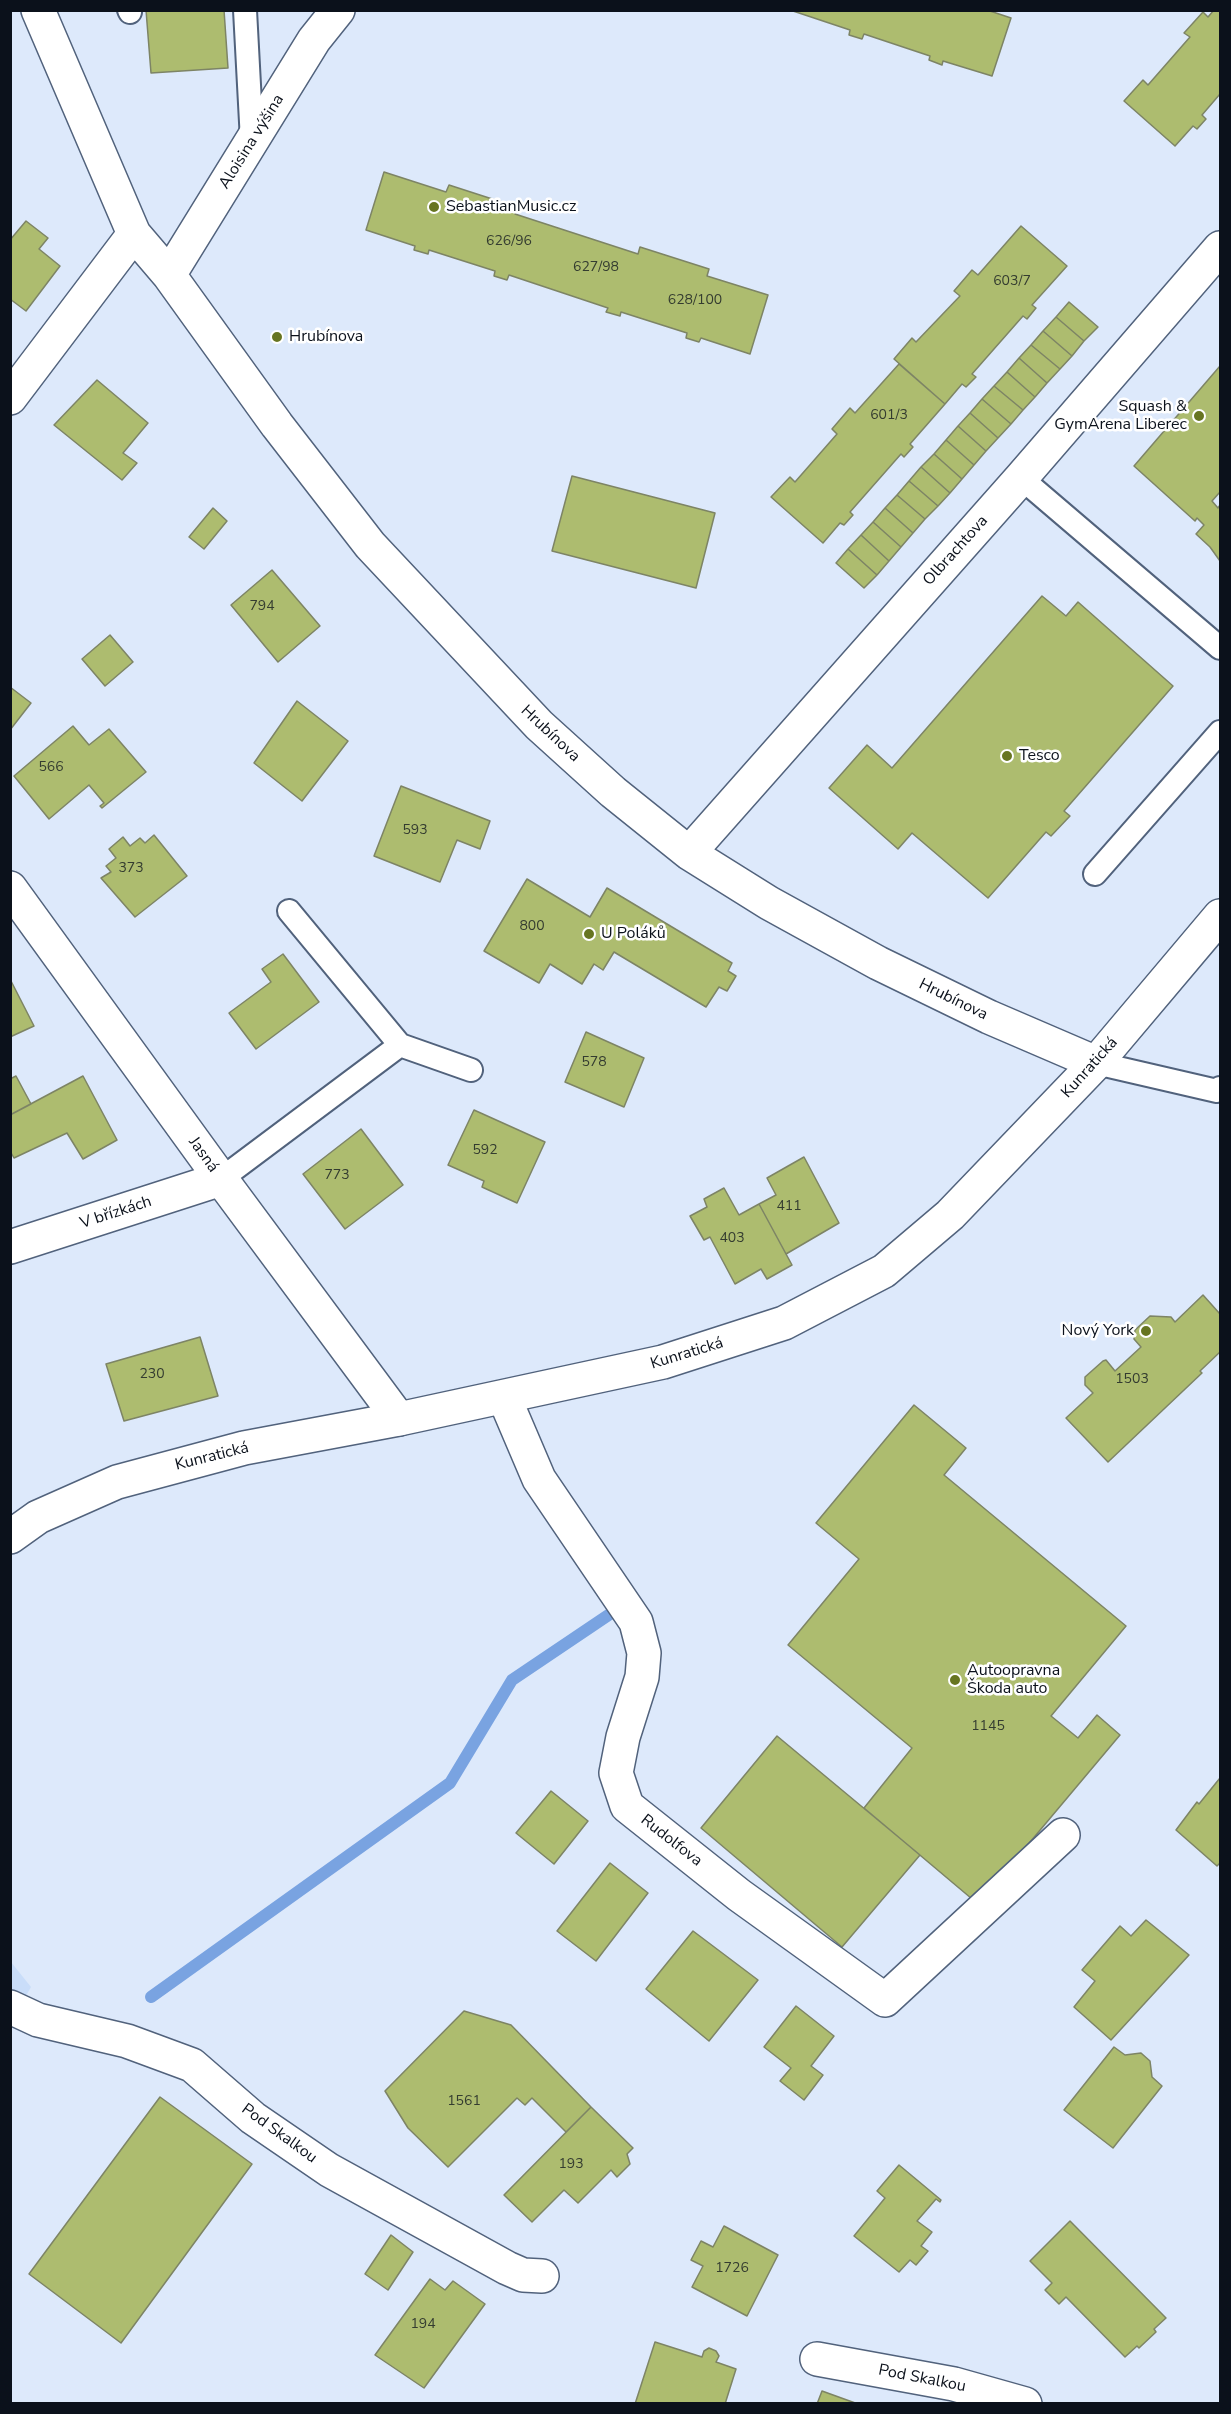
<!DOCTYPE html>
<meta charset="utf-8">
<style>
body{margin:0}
#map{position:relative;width:1231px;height:2414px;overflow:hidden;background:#dde9fb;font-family:"Nunito Sans",sans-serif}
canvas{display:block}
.frame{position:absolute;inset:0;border:12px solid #0b111b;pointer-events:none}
</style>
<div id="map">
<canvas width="1231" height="2414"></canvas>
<div class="frame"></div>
</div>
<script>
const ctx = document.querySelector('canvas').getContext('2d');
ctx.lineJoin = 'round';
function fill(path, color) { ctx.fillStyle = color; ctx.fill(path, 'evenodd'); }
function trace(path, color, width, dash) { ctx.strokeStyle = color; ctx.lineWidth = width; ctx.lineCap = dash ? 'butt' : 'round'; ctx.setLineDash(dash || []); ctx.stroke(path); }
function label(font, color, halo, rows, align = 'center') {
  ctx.font = font + ' "Nunito Sans",sans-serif'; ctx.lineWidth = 5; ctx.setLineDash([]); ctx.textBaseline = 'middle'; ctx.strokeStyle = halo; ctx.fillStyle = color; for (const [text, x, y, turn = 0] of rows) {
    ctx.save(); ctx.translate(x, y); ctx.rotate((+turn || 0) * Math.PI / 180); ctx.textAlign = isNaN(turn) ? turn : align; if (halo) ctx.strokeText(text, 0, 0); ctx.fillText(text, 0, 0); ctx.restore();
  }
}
fill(new Path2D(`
 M 11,1962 L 31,1987 L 11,2022 Z`), '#c9ddf9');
trace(new Path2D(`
 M 151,1997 L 450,1783 L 512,1680 L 610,1614`), '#79a3e1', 12);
const building = new Path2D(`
 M 146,10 L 224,10 L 228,68 L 151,73 Z
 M 790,10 L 987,10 L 1011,18 L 992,76 L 943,61 L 942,65 L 929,60 L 930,56 L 864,34 L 862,39 L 849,35 L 850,30 Z
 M 1214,10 L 1220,10 L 1220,94 L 1202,115 L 1206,119 L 1197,129 L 1193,126 L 1175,146 L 1124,101 L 1143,80 L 1148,85 L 1190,37 L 1184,33 L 1203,12 L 1208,17 Z
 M 384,172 L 446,192 L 449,185 L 517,207 L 515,214 L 638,254 L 640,247 L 709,269 L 707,276 L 768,295 L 750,354 L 701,338 L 699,342 L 686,338 L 687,333 L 621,312 L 620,316 L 606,312 L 608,308 L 509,275 L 507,280 L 494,276 L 495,271 L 429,250 L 428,254 L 414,250 L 415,246 L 366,230 Z
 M 26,221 L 48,238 L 39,249 L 60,266 L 26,311 L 10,299 L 10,240 Z
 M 1021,226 L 1067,266 L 1032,305 L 1036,308 L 1027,319 L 1023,316 L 972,374 L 976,377 L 966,387 L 962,384 L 945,404 L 894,359 L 912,338 L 916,342 L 960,296 L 954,291 L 972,270 L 978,275 Z
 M 1069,302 L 1098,327 L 1084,341 L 1056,317 Z
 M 1056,317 L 1084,341 L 1072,356 L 1043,331 Z
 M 1043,331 L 1072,356 L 1060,369 L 1031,345 Z
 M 1031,345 L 1060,369 L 1047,383 L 1019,358 Z
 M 1019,358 L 1047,383 L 1035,397 L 1007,372 Z
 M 899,364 L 945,404 L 910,444 L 913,447 L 904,457 L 901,454 L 850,512 L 853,515 L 844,525 L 840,523 L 823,543 L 771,497 L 790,477 L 795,482 L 837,434 L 832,429 L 850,408 L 855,413 Z
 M 1220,366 L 1220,492 L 1212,501 L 1218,508 L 1220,505 L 1220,561 L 1210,547 L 1196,534 L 1204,525 L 1197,518 L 1195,521 L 1134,466 Z
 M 1007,372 L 1035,397 L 1023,410 L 994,386 Z
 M 97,380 L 148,423 L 123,453 L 137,463 L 122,480 L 54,425 Z
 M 994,386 L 1023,410 L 1011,424 L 982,399 Z
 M 982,399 L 1011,424 L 998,438 L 970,413 Z
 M 970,413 L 998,438 L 986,451 L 958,426 Z
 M 958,426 L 986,451 L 974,465 L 946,440 Z
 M 946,440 L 974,465 L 962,479 L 934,454 Z
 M 934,454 L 962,479 L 950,493 L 921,467 Z
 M 921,467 L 950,493 L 938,506 L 909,481 Z
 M 572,476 L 715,513 L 696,588 L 552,551 Z
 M 909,481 L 938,506 L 925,519 L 897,495 Z
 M 897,495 L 925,519 L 913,533 L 885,508 Z
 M 213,508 L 227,521 L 204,549 L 189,537 Z
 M 885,508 L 913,533 L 901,547 L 873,522 Z
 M 873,522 L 901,547 L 889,561 L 861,535 Z
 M 861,535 L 889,561 L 877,575 L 848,549 Z
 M 848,549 L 877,575 L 864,588 L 836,563 Z
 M 272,570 L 320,626 L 278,662 L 231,605 Z
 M 1042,596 L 1066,616 L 1078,602 L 1173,686 L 1064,811 L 1070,816 L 1051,836 L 1046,832 L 988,898 L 912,833 L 898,849 L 829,788 L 867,745 L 892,768 Z
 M 110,635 L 133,662 L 105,686 L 82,659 Z
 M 10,687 L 31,703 L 10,730 Z
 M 297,701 L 348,741 L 302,801 L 254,763 Z
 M 73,726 L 89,745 L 109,729 L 146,772 L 102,808 L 100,806 L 104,803 L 89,785 L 49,819 L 14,776 Z
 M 401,786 L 490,821 L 480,849 L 457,840 L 440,882 L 374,856 Z
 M 154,835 L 187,876 L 135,917 L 101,878 L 111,872 L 106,866 L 116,858 L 109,849 L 123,837 L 130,846 L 140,838 L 145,843 Z
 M 527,879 L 590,917 L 607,888 L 732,963 L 728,971 L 736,976 L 727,991 L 719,987 L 706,1007 L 614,952 L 603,970 L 594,964 L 582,984 L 550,964 L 539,983 L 484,951 Z
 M 283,954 L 319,1002 L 256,1049 L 229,1013 L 271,982 L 262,969 Z
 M 10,979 L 34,1026 L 10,1037 Z
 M 586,1032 L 644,1058 L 624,1107 L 565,1082 Z
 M 16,1076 L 31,1104 L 10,1115 L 10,1079 Z
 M 83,1076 L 117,1140 L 83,1159 L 67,1133 L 14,1158 L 10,1151 L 10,1115 Z
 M 474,1110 L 545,1142 L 517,1203 L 482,1187 L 484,1181 L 448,1165 Z
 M 361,1129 L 403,1185 L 345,1229 L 303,1174 Z
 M 804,1157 L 839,1223 L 786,1254 L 759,1204 L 776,1195 L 767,1178 Z
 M 724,1188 L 739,1215 L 759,1204 L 792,1265 L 767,1279 L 761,1269 L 735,1284 L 710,1237 L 704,1240 L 690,1216 L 707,1207 L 704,1199 Z
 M 1203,1295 L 1220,1314 L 1220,1352 L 1200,1371 L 1202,1373 L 1108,1462 L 1066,1418 L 1093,1393 L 1085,1385 L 1085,1377 L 1103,1361 L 1106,1360 L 1115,1371 L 1141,1347 L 1134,1339 L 1135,1330 L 1150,1316 L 1171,1317 L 1175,1322 Z
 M 200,1337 L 218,1396 L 124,1421 L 106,1364 Z
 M 914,1405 L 966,1448 L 944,1475 L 1126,1626 L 1051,1716 L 1078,1738 L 1097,1715 L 1120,1735 L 978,1904 L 864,1808 L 912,1748 L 788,1645 L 859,1559 L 816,1523 Z
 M 777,1736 L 920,1855 L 842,1947 L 701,1828 Z
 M 1220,1778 L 1220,1863 L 1217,1866 L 1176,1830 L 1197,1802 L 1199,1804 Z
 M 551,1791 L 588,1821 L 554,1864 L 516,1833 Z
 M 610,1863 L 648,1893 L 596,1961 L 557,1931 Z
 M 1146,1920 L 1189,1955 L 1111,2040 L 1074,2007 L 1095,1981 L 1082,1970 L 1120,1926 L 1131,1936 Z
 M 693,1931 L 758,1980 L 709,2041 L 646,1989 Z
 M 796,2006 L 834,2036 L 811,2066 L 823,2075 L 804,2100 L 780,2081 L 791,2068 L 764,2047 Z
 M 464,2011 L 511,2025 L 591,2107 L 566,2132 L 532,2098 L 525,2105 L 517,2098 L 448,2167 L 408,2128 L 385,2091 Z
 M 1114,2047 L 1125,2055 L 1141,2053 L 1150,2061 L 1152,2077 L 1162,2086 L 1113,2148 L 1064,2110 Z
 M 160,2097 L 252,2164 L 121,2343 L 29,2274 Z
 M 591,2107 L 633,2148 L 627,2154 L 630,2164 L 617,2177 L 611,2170 L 578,2203 L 564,2190 L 532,2222 L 504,2195 Z
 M 899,2165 L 941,2200 L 940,2202 L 936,2199 L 917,2221 L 932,2232 L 921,2246 L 928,2251 L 916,2265 L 910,2260 L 899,2272 L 854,2236 L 885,2198 L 877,2191 Z
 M 1070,2221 L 1166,2318 L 1154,2329 L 1156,2332 L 1139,2348 L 1137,2346 L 1125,2357 L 1066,2297 L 1059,2304 L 1045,2290 L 1052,2283 L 1030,2261 Z
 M 724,2226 L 778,2255 L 747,2316 L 692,2287 L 703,2266 L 691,2260 L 701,2241 L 713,2247 Z
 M 391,2235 L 413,2252 L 388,2290 L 365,2274 Z
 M 430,2279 L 445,2290 L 453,2281 L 485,2304 L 424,2388 L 375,2355 Z
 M 655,2342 L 702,2357 L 704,2351 L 709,2348 L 716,2351 L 719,2356 L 716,2362 L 736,2369 L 725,2404 L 635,2404 Z
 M 822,2391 L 858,2404 L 817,2404 Z`);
fill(building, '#adbc6f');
trace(building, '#7d8465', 1.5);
const service = new Path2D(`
 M 129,10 L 130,12
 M 245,10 L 252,141
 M 1021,478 L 1220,648
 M 1095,874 L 1220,732
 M 289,911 L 400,1045
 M 1096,1063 L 1217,1091 L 1220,1088
 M 221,1179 L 400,1045 L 471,1070`);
const minor = new Path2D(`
 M 38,10 L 134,234 L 169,275 L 277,425 L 370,545 L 539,725 L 613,792 L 689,853 L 769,903 L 878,963 L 989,1017 L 1096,1063
 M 169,275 L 314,40 L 338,10
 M 10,398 L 134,234
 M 689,853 L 1021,478 L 1220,248
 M 10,888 L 221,1179 L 399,1419
 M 10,1247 L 221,1179
 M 504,1397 L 539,1479 L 636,1622 L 644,1653 L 642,1677 L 623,1737 L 616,1773 L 627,1806 L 739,1895 L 885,2000 L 1063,1835
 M 10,2007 L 38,2020 L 127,2041 L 192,2065 L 253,2118 L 329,2170 L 507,2268 L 523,2275 L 542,2276
 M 817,2359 L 954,2384 L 1025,2404`);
const tertiary = new Path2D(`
 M 10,1537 L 38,1517 L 117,1482 L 244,1448 L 399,1419 L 663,1362 L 784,1323 L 884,1271 L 950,1215 L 1096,1063 L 1220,916`);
trace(service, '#51627c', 26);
trace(minor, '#51627c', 36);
trace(tertiary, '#51627c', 36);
trace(service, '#fff', 22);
trace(minor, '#fff', 33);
trace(tertiary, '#fff', 33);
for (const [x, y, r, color] of [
 [434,207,6,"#677521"],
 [277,337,6,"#677521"],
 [1199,416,6,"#677521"],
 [1007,756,6,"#677521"],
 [589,934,6,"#677521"],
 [1146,1331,6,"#677521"],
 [955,1680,6,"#677521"]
]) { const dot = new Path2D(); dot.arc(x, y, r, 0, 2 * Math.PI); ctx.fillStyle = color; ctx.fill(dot); trace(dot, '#fff', 2); }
label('14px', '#343c30', null, [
 ["626/96",509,242],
 ["627/98",596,268],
 ["603/7",1012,282],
 ["628/100",695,301],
 ["601/3",889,416],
 ["794",262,607],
 ["566",51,768],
 ["593",415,831],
 ["373",131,869],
 ["800",532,927],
 ["578",594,1063],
 ["592",485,1151],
 ["773",337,1176],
 ["411",789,1207],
 ["403",732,1239],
 ["230",152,1375],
 ["1503",1132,1380],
 ["1145",988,1727],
 ["1561",464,2102],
 ["193",571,2165],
 ["1726",732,2269],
 ["194",423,2325]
]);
label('16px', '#0b111b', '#fff', [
 ["Aloisina výšina",252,142,-58],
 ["Olbrachtova",956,551,-48],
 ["Hrubínova",550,734,43],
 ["Hrubínova",953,1000,26],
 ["Kunratická",1090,1068,-48],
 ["Jasná",203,1155,54],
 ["V břízkách",116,1213,-18],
 ["Kunratická",687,1354,-17],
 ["Kunratická",212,1457,-14],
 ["Rudolfova",671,1841,38],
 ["Pod Skalkou",279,2134,36],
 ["Pod Skalkou",922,2379,11]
]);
label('16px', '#0b111b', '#fff', [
 ["SebastianMusic.cz",446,207],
 ["Hrubínova",289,337],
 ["Squash &",1187,407,"right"],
 ["GymArena Liberec",1187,425,"right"],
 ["Tesco",1019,756],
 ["U Poláků",601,934],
 ["Nový York",1134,1331,"right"],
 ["Autoopravna",967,1671],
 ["Škoda auto",967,1689]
], 'left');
</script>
